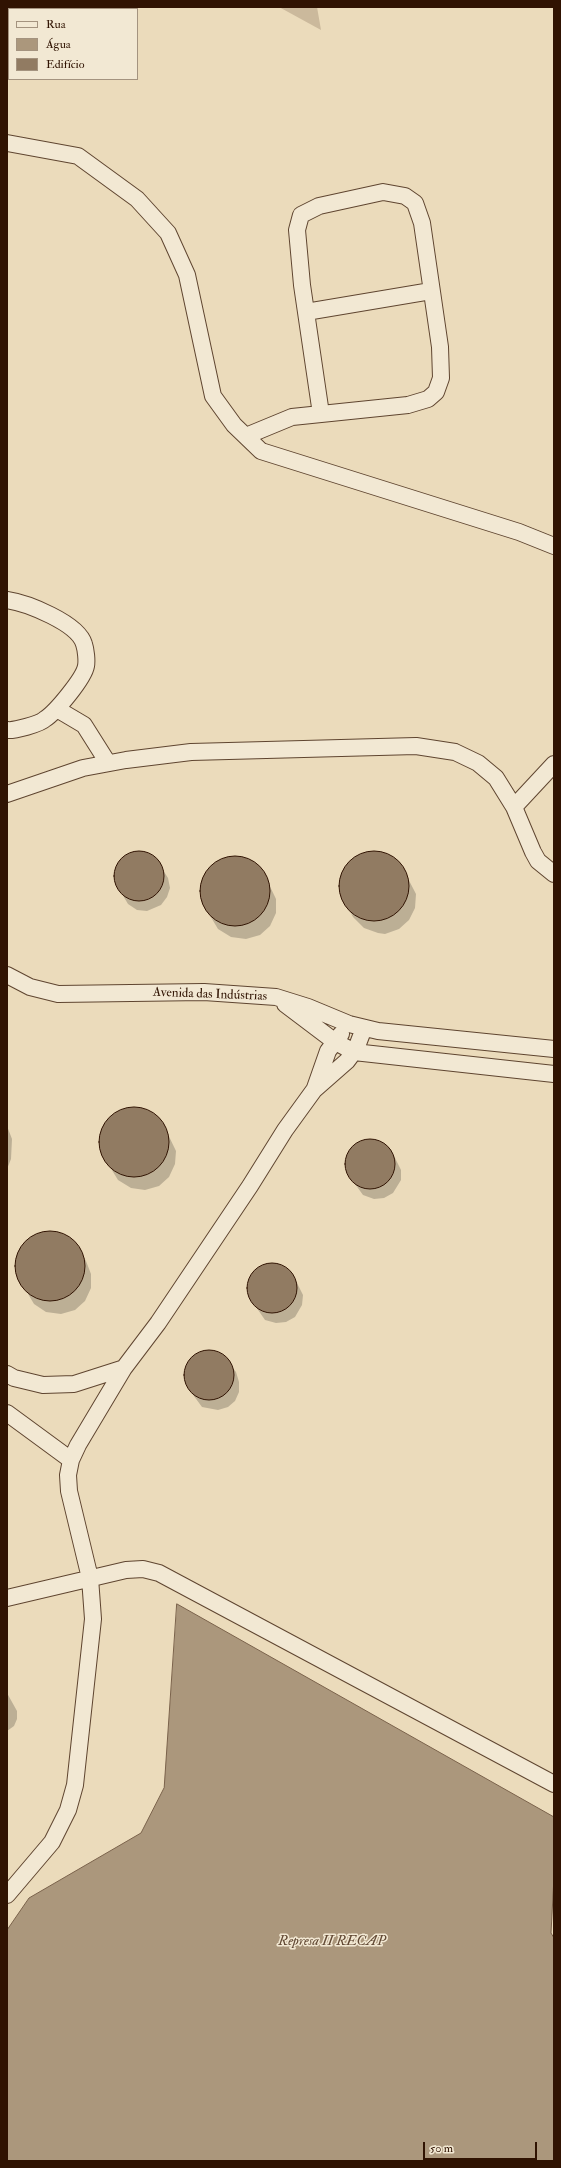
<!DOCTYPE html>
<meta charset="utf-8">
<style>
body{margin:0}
#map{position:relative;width:561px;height:2168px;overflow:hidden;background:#ebdbbb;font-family:"IM FELL Double Pica",serif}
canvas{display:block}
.frame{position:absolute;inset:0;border:8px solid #301302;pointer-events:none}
.legend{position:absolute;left:8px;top:8px;width:130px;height:72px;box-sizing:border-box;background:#f2e8d3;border:1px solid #a4937f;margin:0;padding:5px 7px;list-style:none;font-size:12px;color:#301302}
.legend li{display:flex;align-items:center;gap:8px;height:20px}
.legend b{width:20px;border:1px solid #a4937f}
.scale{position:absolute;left:423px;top:2142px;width:114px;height:18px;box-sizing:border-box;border:2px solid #301302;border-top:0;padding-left:5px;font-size:12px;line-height:14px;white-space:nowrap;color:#301302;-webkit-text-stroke:3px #f2e8d3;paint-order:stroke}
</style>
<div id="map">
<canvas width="561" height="2168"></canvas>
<div class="frame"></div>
<ul class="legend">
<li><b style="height:5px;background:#f2e8d3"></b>Rua</li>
<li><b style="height:11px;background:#ab977c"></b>Água</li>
<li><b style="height:11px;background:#917b62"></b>Edifício</li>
</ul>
<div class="scale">50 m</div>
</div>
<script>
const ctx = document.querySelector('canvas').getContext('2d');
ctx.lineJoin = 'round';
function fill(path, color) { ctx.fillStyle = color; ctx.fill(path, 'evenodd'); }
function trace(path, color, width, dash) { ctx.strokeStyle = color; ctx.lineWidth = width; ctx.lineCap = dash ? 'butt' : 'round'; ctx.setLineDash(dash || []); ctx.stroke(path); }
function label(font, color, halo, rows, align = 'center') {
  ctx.font = font + ' "IM FELL Double Pica",serif'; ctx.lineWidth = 3; ctx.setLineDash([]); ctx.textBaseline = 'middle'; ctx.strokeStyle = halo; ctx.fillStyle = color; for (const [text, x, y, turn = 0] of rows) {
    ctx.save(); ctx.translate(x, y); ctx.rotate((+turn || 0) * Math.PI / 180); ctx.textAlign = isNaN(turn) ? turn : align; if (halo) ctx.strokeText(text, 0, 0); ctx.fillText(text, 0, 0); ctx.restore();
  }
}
fill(new Path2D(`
 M 279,7 L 317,7 L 321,30 Z`), '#cbb99c');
const water = new Path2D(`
 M 177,1604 L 554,1817 L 554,1877 L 551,1933 L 554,1938 L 554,2161 L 7,2161 L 7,1930 L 29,1898 L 141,1833 L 164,1788 Z`);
fill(water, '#ab977c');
trace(water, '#7a624b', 1);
fill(new Path2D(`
 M 134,852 L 144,852 L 156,859 L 168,878 L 170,888 L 167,897 L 161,905 L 147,911 L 137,910 L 128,904 L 116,884 L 115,873 L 118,863 L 125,856 Z
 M 367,852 L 380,852 L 393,858 L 402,867 L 416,894 L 415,908 L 409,920 L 399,929 L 385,934 L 378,933 L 364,928 L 353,917 L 342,897 L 340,882 L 345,868 L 355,857 Z
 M 228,858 L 241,858 L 254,863 L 263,872 L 276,899 L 276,913 L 270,926 L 260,935 L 246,939 L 231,937 L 218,929 L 206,909 L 201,895 L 201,887 L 206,873 L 216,863 Z
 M 127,1109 L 141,1109 L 153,1114 L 163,1124 L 176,1151 L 175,1164 L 169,1177 L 159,1186 L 145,1190 L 131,1188 L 118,1180 L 102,1154 L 100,1138 L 105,1125 L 115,1114 Z
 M 7,1126 L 12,1139 L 11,1159 L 7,1169 Z
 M 365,1140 L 375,1140 L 384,1143 L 391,1150 L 401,1170 L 401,1180 L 393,1193 L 384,1198 L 374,1199 L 363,1195 L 350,1177 L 346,1161 L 350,1151 L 357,1143 Z
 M 43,1233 L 57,1233 L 69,1238 L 78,1247 L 86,1261 L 91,1274 L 91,1288 L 85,1301 L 75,1310 L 61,1314 L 46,1312 L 34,1304 L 18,1277 L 16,1262 L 21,1248 L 31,1238 Z
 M 267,1264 L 277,1264 L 286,1268 L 293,1275 L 303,1295 L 302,1305 L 295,1317 L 286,1322 L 276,1323 L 265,1320 L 252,1301 L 248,1285 L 252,1275 L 259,1268 Z
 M 204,1351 L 214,1351 L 222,1355 L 236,1372 L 239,1382 L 239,1392 L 235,1401 L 228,1407 L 218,1410 L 202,1407 L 188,1388 L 185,1378 L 188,1362 L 195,1355 Z
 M 7,1693 L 17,1711 L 17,1719 L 14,1726 L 7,1731 Z`), '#0003');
const building = new Path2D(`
 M114 876a25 25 0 1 1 50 0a25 25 0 1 1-50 0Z
 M339 886a35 35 0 1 1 70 0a35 35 0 1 1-70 0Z
 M200 891a35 35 0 1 1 70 0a35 35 0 1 1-70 0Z
 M99 1142a35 35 0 1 1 70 0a35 35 0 1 1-70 0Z
 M345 1164a25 25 0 1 1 50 0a25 25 0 1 1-50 0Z
 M15 1266a35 35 0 1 1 70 0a35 35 0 1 1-70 0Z
 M247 1288a25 25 0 1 1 50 0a25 25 0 1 1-50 0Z
 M184 1375a25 25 0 1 1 50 0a25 25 0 1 1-50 0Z`);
fill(building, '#917b62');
trace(building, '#301302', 1);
const minor = new Path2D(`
 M 7,143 L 78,156 L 137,199 L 168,233 L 187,275 L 213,396 L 234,425 L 261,451 L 519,532 L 554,546
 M 306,312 L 431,291
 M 246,436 L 292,417 L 408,405 L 428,399 L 436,392 L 441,378 L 440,347 L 422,223 L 415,203 L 405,196 L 383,192 L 319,206 L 301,215 L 297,230 L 302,285 L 321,414
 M 7,600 C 27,603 78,623 84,644 C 86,650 87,661 86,666 C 84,678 56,712 45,719 C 40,724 14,731 7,730
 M 57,709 L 84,725 L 108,763
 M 7,794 L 83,768 L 126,760 L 191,752 L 416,746 L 455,752 L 478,763 L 496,778 L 514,807 L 533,852 L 538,861 L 554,874
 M 514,807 L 554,764
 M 7,975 L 30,987 L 58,994 L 204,992 L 276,997 L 308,1007 L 349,1024 L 378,1031 L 554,1049
 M 285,1004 L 334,1041 L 354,1052 L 554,1074
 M 315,1088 L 328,1051 L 341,1034
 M 7,1374 L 14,1378 L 43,1385 L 74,1384 L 124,1368 L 158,1323 L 250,1186 L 285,1130 L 314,1090 L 347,1061 L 356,1049 L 364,1028
 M 7,1413 L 71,1460
 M 7,1598 L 126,1570 L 143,1569 L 159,1573 L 554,1784
 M 7,1895 L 52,1842 L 68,1810 L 75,1785 L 93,1619 L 90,1578 L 69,1491 L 68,1475 L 71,1460 L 78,1445 L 124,1368`);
trace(minor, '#5f4530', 18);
trace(minor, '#f2e8d3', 16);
label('13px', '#301302', '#f2e8d3', [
 ["Avenida das Indústrias",210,995,2]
]);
label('italic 14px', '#614833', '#f2e8d3', [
 ["Represa II RECAP",332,1942]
]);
</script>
